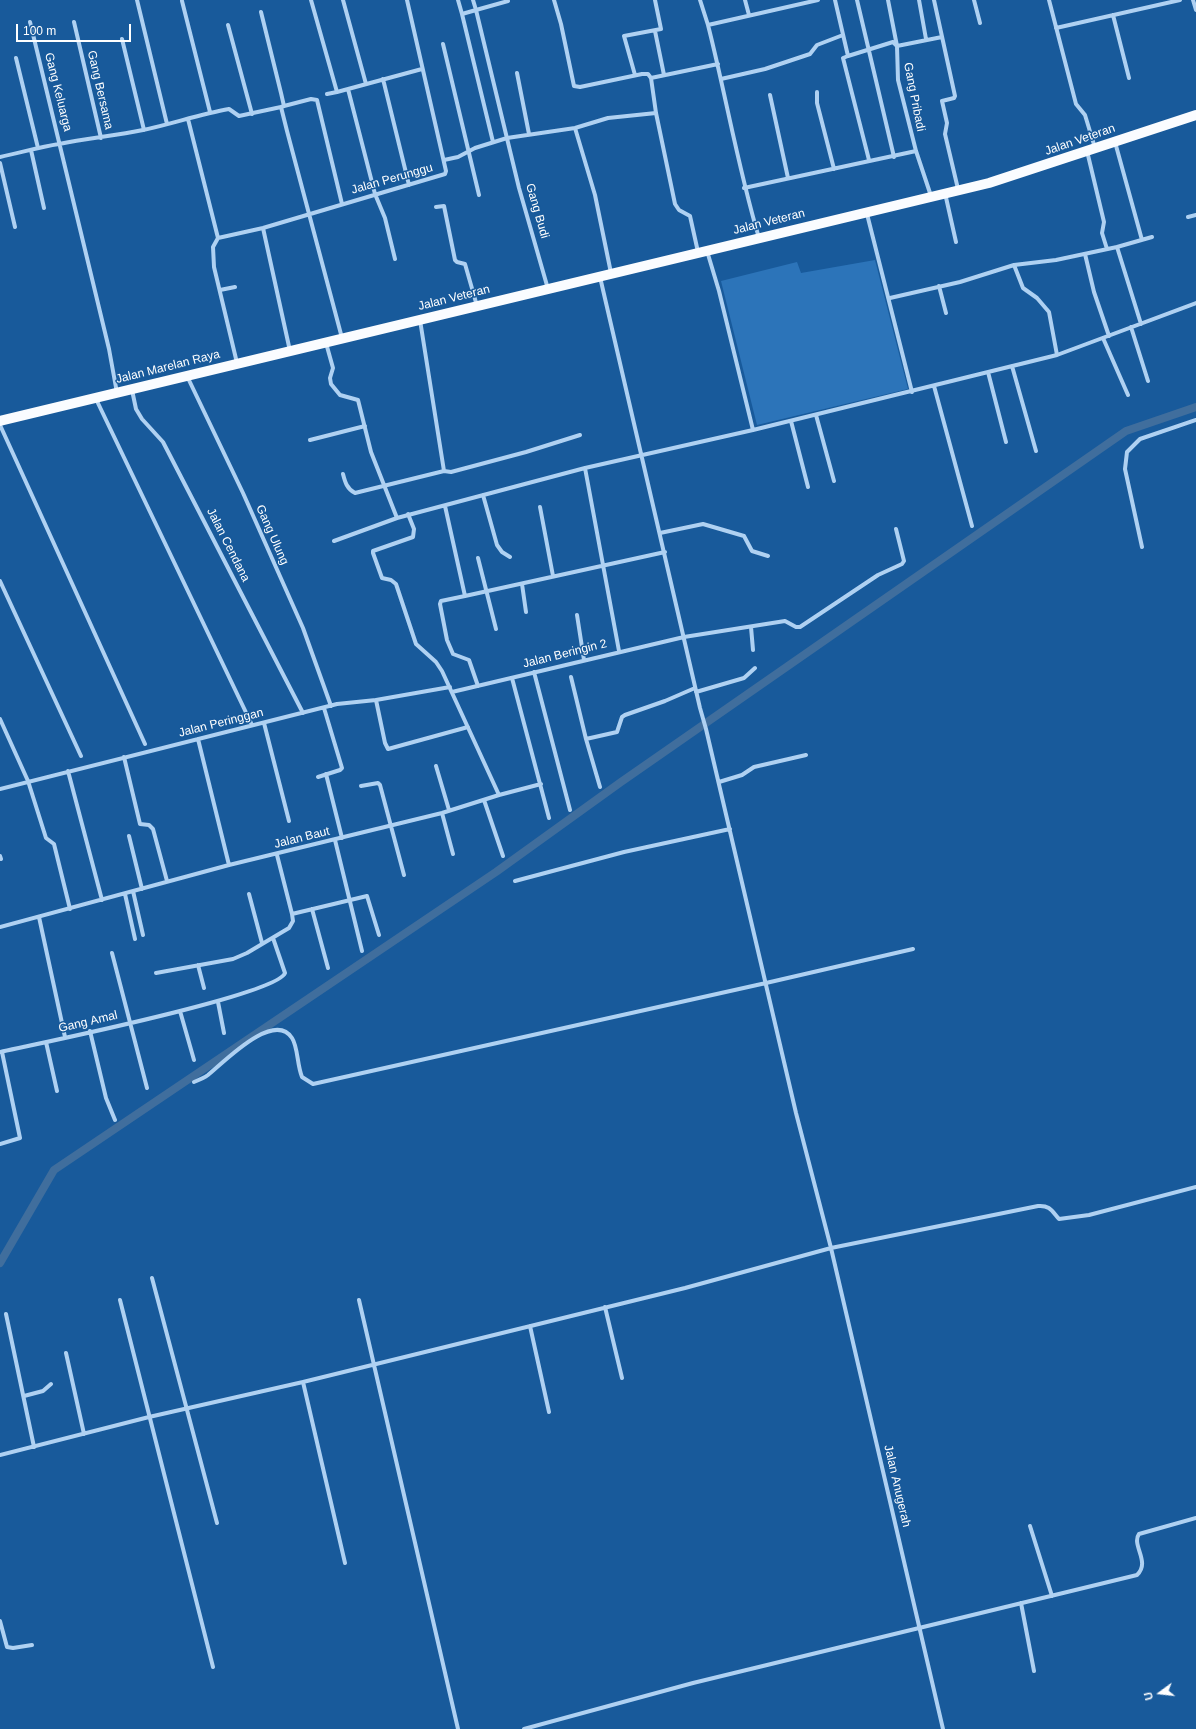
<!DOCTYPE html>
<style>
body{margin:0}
#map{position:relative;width:1196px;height:1729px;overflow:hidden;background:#185a9b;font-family:Arial,sans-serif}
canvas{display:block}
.north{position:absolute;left:1140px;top:1673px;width:40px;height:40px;-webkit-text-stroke:3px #185a9b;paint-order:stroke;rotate:255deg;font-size:11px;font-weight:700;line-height:16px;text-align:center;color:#fff}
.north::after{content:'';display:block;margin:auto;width:14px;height:18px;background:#fff;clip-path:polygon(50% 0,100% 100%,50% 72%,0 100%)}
.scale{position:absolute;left:16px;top:24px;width:115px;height:18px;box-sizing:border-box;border:2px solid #fff;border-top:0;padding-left:5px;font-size:12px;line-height:14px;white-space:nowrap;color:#fff;-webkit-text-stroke:3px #185a9b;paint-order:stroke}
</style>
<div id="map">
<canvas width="1196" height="1729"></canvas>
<div class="north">U</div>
<div class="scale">100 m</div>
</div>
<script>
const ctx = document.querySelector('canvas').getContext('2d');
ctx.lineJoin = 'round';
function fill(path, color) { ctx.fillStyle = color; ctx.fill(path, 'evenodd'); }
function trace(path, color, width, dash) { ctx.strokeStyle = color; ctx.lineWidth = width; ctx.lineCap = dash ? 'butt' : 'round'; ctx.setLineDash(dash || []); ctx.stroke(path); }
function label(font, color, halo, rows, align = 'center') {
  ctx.font = font + ' Arial,sans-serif'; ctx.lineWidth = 3; ctx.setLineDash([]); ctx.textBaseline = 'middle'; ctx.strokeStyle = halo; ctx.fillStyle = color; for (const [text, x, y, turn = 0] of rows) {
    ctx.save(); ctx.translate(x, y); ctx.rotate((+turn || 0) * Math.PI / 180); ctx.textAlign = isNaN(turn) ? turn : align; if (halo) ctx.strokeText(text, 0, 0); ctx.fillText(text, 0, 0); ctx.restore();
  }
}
fill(new Path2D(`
 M 875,260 L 908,389 L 757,425 L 721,281 L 797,262 L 801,273 Z`), '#2c74b9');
trace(new Path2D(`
 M 0,1263 L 54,1170 L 496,872 L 621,782 L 1126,431 L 1196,407`), '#406e9d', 8);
trace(new Path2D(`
 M 137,0 L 167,124
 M 311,0 L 337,92 L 422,69
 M 343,0 L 366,84
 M 458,0 L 462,14
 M 473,0 L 476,10 L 462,14 L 493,142
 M 554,0 L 561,24 L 574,86 L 580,87 L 642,74 L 648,74 L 651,78 L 656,113 L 675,204 L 679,210 L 690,216 L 698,252
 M 700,0 L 708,25
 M 745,0 L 749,15
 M 835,0 L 848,56 L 843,58 L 869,160
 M 857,0 L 894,157
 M 888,0 L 897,46 L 898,80 L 916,151 L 931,196
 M 919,0 L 926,39
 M 934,0 L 955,96 L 954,98 L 942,101 L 947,123 L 945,134 L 958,189
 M 974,0 L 980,23
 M 1049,0 L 1076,104 L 1085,115 L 1095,148
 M 1193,0 L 1196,10
 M 182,1 L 210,112
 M 508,1 L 476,10 L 519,188 L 548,289
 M 261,12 L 281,93 L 284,106 L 281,107 L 287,131 L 342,338
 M 1113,15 L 1129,78
 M 30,22 L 109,349 L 117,393
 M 74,22 L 101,138
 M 228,25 L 252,114
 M 1056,28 L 1180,0
 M 655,31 L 664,75
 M 122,39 L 144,130
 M 443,44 L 479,195
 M 848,56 L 893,42 L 897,46 L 942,37
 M 16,58 L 38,148
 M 517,73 L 529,134
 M 635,75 L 624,36 L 661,29 L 655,0
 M 651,78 L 718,64
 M 383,79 L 409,185
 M 721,79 L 765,69 L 810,54 L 817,45 L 843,35
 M 348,89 L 375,194 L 385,218 L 395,259
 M 817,92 L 817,103 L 834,169
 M 327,94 L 337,92
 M 770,95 L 788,178
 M 284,106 L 311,99 L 317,100 L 342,204
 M 188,119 L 218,238
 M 575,128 L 595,195 L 611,273
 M 1115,142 L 1142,240
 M 31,150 L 44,208
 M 1087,151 L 1104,222 L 1102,233 L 1107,249
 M 0,157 C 20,153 39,147 59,144 C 87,138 115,136 143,130 C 172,124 200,114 229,109 L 239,116 L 281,107
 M 444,160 L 458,157 L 475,148 L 507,138 L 575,128 L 608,118 L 656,113
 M 0,163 L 15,227
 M 744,188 L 916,151
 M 945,193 L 956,242
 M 436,207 L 444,206 L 455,260 L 457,262 L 465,264 L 477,306
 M 867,214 L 912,392
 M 1188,217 L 1196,215
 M 263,228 L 290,351
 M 218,238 L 263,228 L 445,174 L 446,171 L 407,0
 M 218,238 L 213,247 L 214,267 L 237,363
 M 759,238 C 738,168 726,96 708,25 L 818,0
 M 1117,247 L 1152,237
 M 707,251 L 719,291 L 753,430
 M 1085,254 L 1094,292 L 1109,336
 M 1014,265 L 1023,288 L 1037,298 L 1049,312 L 1057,355
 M 600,277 L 700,708 L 706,729 L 796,1113 L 831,1248 L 943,1729
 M 939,286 L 946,313
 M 220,290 L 235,287
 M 890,298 L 960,282 L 1014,265 L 1056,260 L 1117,247 L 1141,324
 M 420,320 L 444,471 L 451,472 L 526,452 L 580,435
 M 1131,327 L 1148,381
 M 1103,338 L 1128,395
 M 326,343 L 333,368 L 330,378 L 331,384 L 340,395 L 358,400 L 371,452 L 397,518 L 585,468 L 753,430 L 1057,355 L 1196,303
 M 1012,366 L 1036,451
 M 988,372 L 1006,442
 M 187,376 L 243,493 L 303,628 L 331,706
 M 934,386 L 972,526
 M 132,390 L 136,409 L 142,419 L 163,442 L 303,713
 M 96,399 L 252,725
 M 816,415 L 834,481
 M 791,421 L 808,487
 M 0,425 L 145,744
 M 310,440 L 365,426
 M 585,468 L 619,651
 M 343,474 C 345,482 347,489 355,493 L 444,471
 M 483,495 L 497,545 L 502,552 L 510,557
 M 445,506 L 465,596 L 665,552
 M 540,507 L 553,576
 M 660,533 L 703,524 L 744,536 L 752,551 L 768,556
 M 334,541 L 397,518
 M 1142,547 L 1125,469 L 1127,452 L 1140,439 L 1196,420
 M 478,558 L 496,629
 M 0,581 L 81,756
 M 522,584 L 526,612
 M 465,596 L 441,601 L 440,604 L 447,640 L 453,654 L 469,660 L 478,686
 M 577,615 L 584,660
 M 751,627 L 753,650
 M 534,672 L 570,810
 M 571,677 L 586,739 L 600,787
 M 512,678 L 549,818
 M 452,692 L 684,637 L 785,621 L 796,627 L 800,627 L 878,575 L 902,564 L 904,561 L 896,529
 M 696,692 L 744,678 L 755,668
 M 376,700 L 385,743 L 388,749 L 468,727
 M 0,719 L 28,781 L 46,838 L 54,844 L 70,909
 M 264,723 L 289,821
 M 198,739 L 229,865
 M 586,739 L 617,732 L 622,717 L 625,715 L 665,701 L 695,688
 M 124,757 L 140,824 L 149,825 L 153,829 L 167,881
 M 436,766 L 449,810
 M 68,771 L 102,900
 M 326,774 L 342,838
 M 318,777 L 340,770 L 342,768 L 324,708
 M 719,782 L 742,775 L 754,767 L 806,755
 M 361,786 L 378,783 L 380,785 L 404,875
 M 0,789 L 337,704 L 376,700 L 450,687
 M 499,795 L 541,784
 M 484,800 L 503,856
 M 442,813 L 453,854
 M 129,836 L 142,889
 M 335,840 L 362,951
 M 0,856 L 1,859
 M 515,881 L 624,852 L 730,829
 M 133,891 L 143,935
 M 125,894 L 135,939
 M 249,894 L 262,943
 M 312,909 L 328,968
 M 292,914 L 367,896 L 379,935
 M 39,917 L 65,1037
 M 0,927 L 229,865 L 442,813 L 499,795 L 442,671 L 436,662 L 416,644 L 396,584 L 391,580 L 382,578 L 373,553 L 373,551 L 413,537 L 414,529 L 408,514
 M 112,953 L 147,1088
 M 198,965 L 204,988
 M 156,973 L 233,959 L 247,953 L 289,928 L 293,921 L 292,914 L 277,855
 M 218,1002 L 224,1033
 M 180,1011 L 194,1060
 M 90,1031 L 106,1098 L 115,1120
 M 46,1042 L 57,1091
 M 0,1052 C 36,1044 277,995 285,973 L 273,938
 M 194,1082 C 199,1080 204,1078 208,1075 C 224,1062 274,1010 292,1038 C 298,1047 297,1065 302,1077 L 313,1084 L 766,983 L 913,949
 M 0,1144 L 20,1138 L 2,1052
 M 152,1278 L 217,1523
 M 120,1300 L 213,1667
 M 359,1300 L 458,1729
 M 605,1307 L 622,1378
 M 6,1314 L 34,1447
 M 530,1326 L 549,1412
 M 66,1353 L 84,1434
 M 303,1382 L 345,1563
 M 24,1396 L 43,1391 L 51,1384
 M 0,1455 L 149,1417 L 303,1382 L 685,1288 L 831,1248 L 1038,1206 C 1050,1205 1052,1211 1059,1219 L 1089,1215 L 1196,1187
 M 1030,1526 L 1052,1596
 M 1021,1603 L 1034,1671
 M 0,1621 L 7,1647 L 13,1648 L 32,1645
 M 524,1729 L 693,1683 L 1137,1575 C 1151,1562 1131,1545 1139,1534 L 1196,1518`), '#afd1f2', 4);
trace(new Path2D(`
 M 0,421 L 989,183 L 1196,115`), '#fafcff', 10);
label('12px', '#fff', '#185a9b', [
 ["Gang Bersama",100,90,77],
 ["Gang Keluarga",58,92,76],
 ["Gang Pribadi",914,97,79],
 ["Jalan Veteran",1080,140,-19],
 ["Jalan Perunggu",392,179,-16],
 ["Gang Budi",537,211,74],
 ["Jalan Veteran",769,222,-14],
 ["Jalan Veteran",454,298,-14],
 ["Jalan Marelan Raya",168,367,-14],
 ["Gang Ulung",272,535,66],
 ["Jalan Cendana",228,545,63],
 ["Jalan Beringin 2",565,654,-14],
 ["Jalan Peringgan",221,723,-14],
 ["Jalan Baut",302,838,-14],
 ["Gang Amal",88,1022,-13],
 ["Jalan Anugerah",897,1486,77]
]);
</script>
